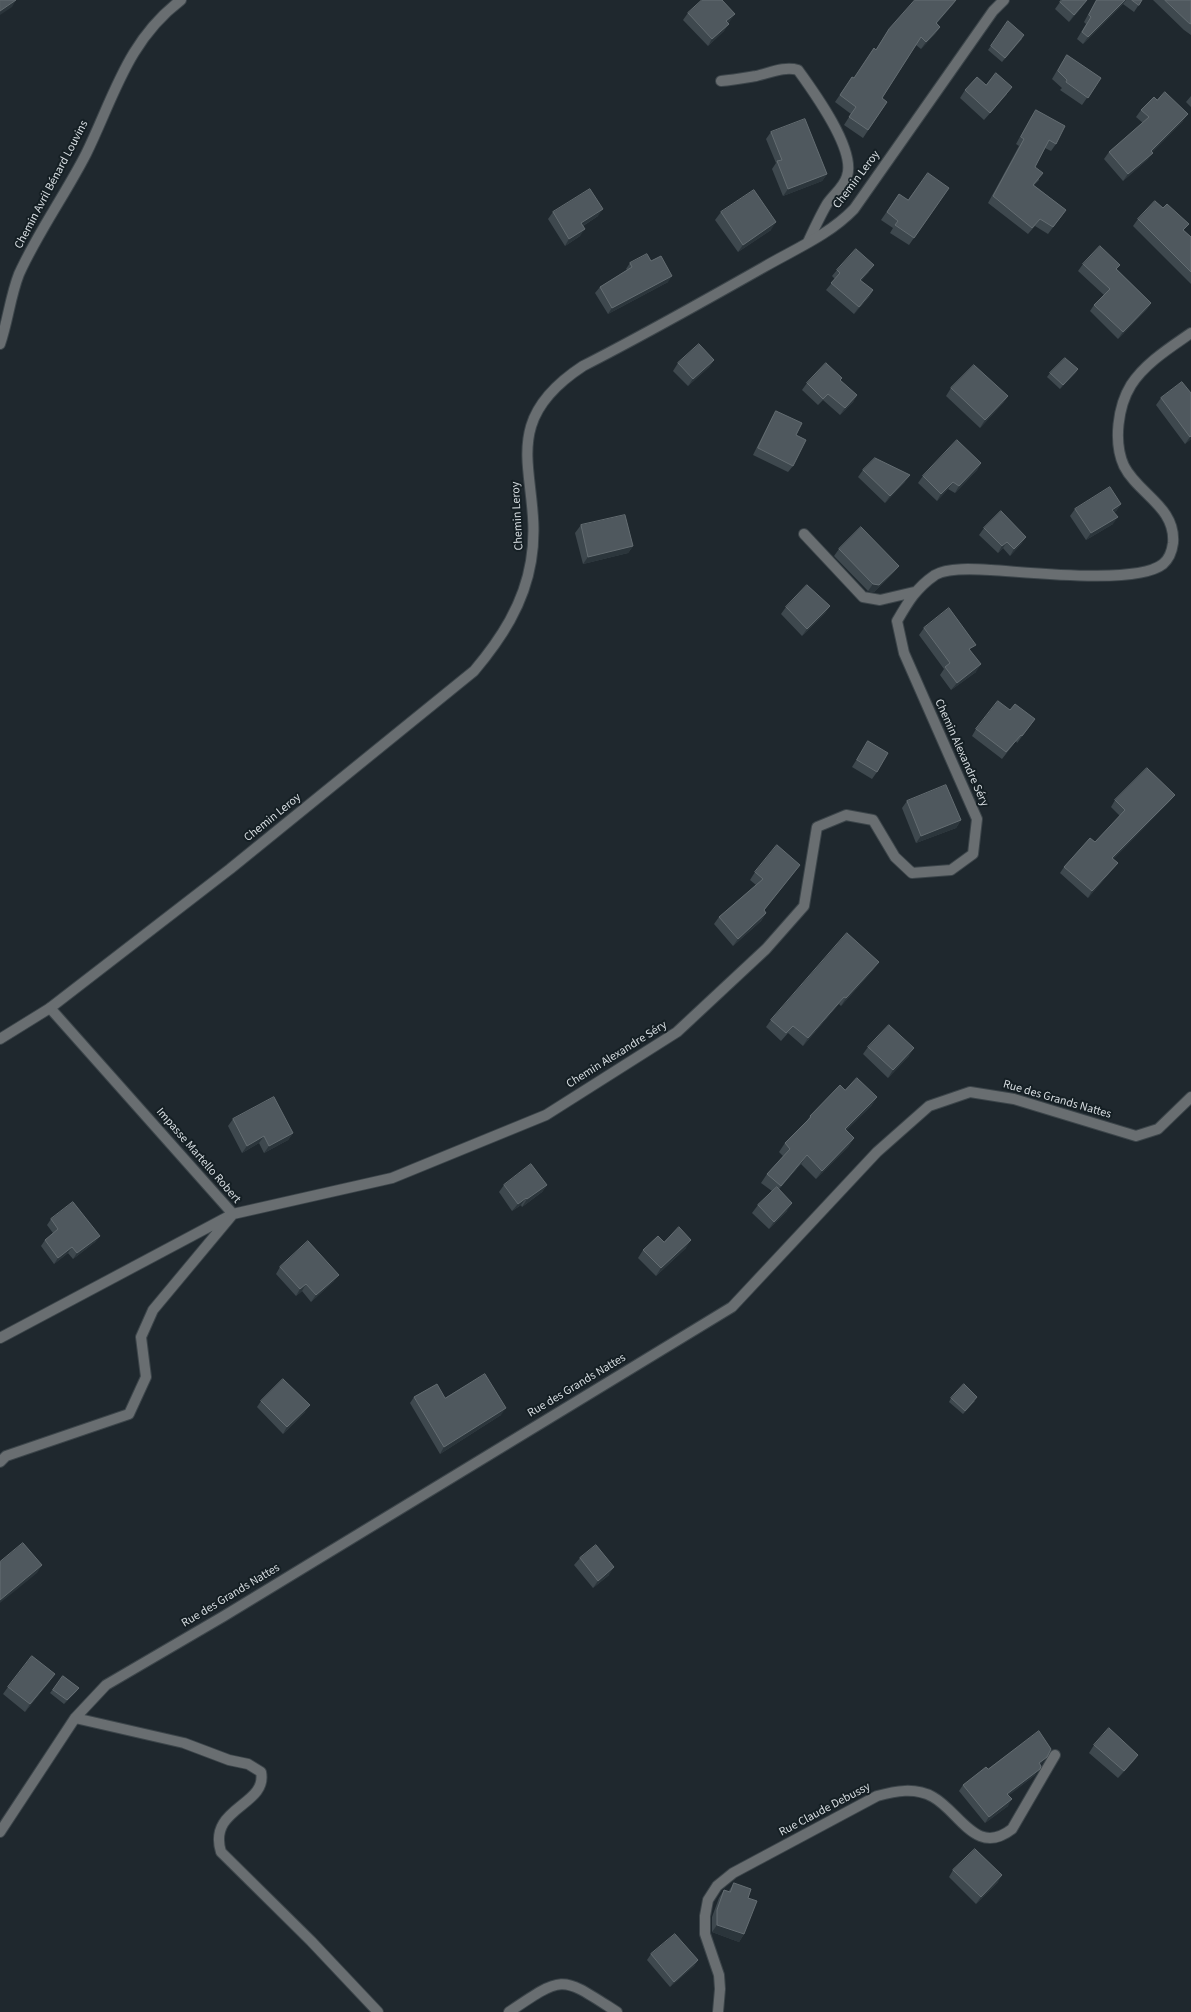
<!DOCTYPE html>
<meta charset="utf-8">
<style>
body{margin:0}
canvas{display:block;background:#1f282e}
</style>
<canvas width="1191" height="2012"></canvas>
<script>
const ctx = document.querySelector('canvas').getContext('2d');
ctx.lineJoin = 'round';
function trace(path, color, width, dash) { ctx.strokeStyle = color; ctx.lineWidth = width; ctx.lineCap = dash ? 'butt' : 'round'; ctx.setLineDash(dash || []); ctx.stroke(path); }
function fill(path, color) { ctx.fillStyle = color; ctx.fill(path, 'evenodd'); }
function label(font, color, halo, rows, align = 'center') {
  ctx.font = font + ' "Source Sans 3",sans-serif'; ctx.lineWidth = 4; ctx.setLineDash([]); ctx.textBaseline = 'middle'; ctx.strokeStyle = halo; ctx.fillStyle = color; for (const [text, x, y, turn = 0] of rows) {
    ctx.save(); ctx.translate(x, y); ctx.rotate((+turn || 0) * Math.PI / 180); ctx.textAlign = isNaN(turn) ? turn : align; if (halo) ctx.strokeText(text, 0, 0); ctx.fillText(text, 0, 0); ctx.restore();
  }
}
const minor = new Path2D(`
 M 721,81 C 733,80 744,78 756,76 C 770,73 784,66 798,70 C 814,92 856,150 847,176 C 844,187 833,195 827,204 C 820,216 814,229 808,242
 M 0,344 C 8,321 10,297 19,274 C 38,232 65,195 86,154 C 114,97 127,41 181,0
 M 804,534 L 863,597 L 880,600 L 914,592
 M 0,1338 L 233,1214 L 50,1008
 M 0,1462 L 6,1456 L 129,1414 L 146,1377 L 141,1337 L 153,1310 L 233,1214 L 392,1178 L 546,1115 L 677,1032 L 766,949 L 804,906 L 817,827 L 846,815 L 873,820 L 895,857 L 912,873 L 951,870 L 973,854 L 977,819 L 904,653 L 897,621 C 908,602 916,588 935,575 C 948,567 976,569 991,570 C 1027,572 1137,585 1163,564 C 1169,559 1172,551 1173,543 C 1176,507 1138,494 1124,466 C 1113,442 1118,406 1131,385 C 1145,363 1171,347 1191,333
 M 75,1718 L 184,1743 L 229,1760 L 248,1764 L 261,1772 C 268,1806 207,1807 221,1852 L 311,1941 L 378,2012
 M 0,1832 L 75,1718 L 106,1685 L 224,1616 L 732,1307 L 877,1152 L 929,1106 L 970,1092 L 1014,1099 L 1136,1136 L 1158,1129 L 1191,1097
 M 509,2012 C 565,1974 561,1976 617,2012
 M 718,2012 L 720,1989 L 719,1975 L 705,1934 L 705,1916 L 708,1900 L 717,1886 L 733,1873 L 877,1796 C 895,1791 915,1787 933,1797 C 960,1812 976,1857 1012,1829 L 1055,1755`);
const tertiary = new Path2D(`
 M 0,1039 L 50,1008 L 230,869 L 474,671 C 501,639 524,604 531,561 C 545,479 490,427 583,366 C 644,335 704,301 764,267 C 795,249 829,235 854,209 L 993,11 L 1004,0`);
trace(minor, '#3c454a', 12);
trace(tertiary, '#3c454a', 12);
trace(minor, '#696e71', 10);
trace(tertiary, '#696e71', 10);
fill(new Path2D(`
 M 956,0 L 937,23 L 940,27 L 935,34 L 921,49 L 916,45 L 882,98 L 887,102 L 863,138 L 844,125 L 851,114 L 835,102 L 852,77 L 854,78 L 876,50 L 889,29 Z
 M 1096,0 L 1142,0 L 1134,12 L 1123,4 L 1083,44 L 1077,39 L 1086,24 L 1084,22 Z
 M 1153,0 L 1191,0 L 1191,35 L 1184,30 Z
 M 1060,2 L 1082,7 L 1069,22 L 1055,9 Z
 M 688,13 L 730,21 L 728,23 L 724,31 L 708,46 L 683,20 Z
 M 1008,21 L 1022,39 L 1002,62 L 988,50 Z
 M 1067,55 L 1101,78 L 1082,105 L 1060,90 L 1062,88 L 1052,79 L 1062,62 Z
 M 986,85 L 1007,94 L 984,120 L 960,98 L 965,90 Z
 M 1191,96 L 1191,107 L 1186,102 Z
 M 1157,100 L 1183,121 L 1152,152 L 1148,159 L 1123,181 L 1104,159 L 1109,152 L 1143,123 L 1136,117 L 1141,110 Z
 M 1036,110 L 1056,144 L 1051,151 L 1045,148 L 1035,167 L 1039,180 L 1034,185 L 1066,210 L 1048,234 L 1035,226 L 1028,234 L 988,203 L 1019,146 L 1016,144 L 1031,117 Z
 M 771,132 L 827,174 L 822,181 L 783,196 L 772,169 L 776,163 L 766,139 Z
 M 949,188 L 909,245 L 890,233 L 893,228 L 881,220 L 899,194 L 908,200 Z
 M 553,212 L 598,216 L 583,226 L 580,236 L 565,246 L 548,219 Z
 M 721,212 L 771,230 L 738,252 L 715,220 Z
 M 1138,219 L 1184,230 L 1191,237 L 1191,284 L 1133,226 Z
 M 651,261 L 668,282 L 608,314 L 595,293 L 600,287 L 627,270 L 626,269 L 630,263 Z
 M 1083,264 L 1117,269 L 1151,303 L 1147,309 L 1118,339 L 1090,311 L 1094,305 L 1104,295 L 1078,271 Z
 M 837,270 L 869,272 L 861,281 L 873,290 L 869,297 L 854,314 L 826,290 L 835,279 L 832,276 Z
 M 714,360 L 709,367 L 688,386 L 673,371 L 678,363 Z
 M 1078,369 L 1060,389 L 1047,377 L 1050,373 Z
 M 840,381 L 857,395 L 853,402 L 840,415 L 823,400 L 818,405 L 802,390 L 807,383 Z
 M 1182,382 L 1191,439 L 1185,444 L 1156,405 L 1161,398 Z
 M 951,388 L 1008,396 L 1003,403 L 980,428 L 946,396 Z
 M 776,411 L 796,435 L 793,466 L 788,472 L 753,455 L 772,417 Z
 M 981,463 L 977,470 L 955,493 L 948,489 L 937,501 L 918,483 L 923,476 Z
 M 863,470 L 905,482 L 885,503 L 858,477 Z
 M 1121,504 L 1116,511 L 1114,512 L 1113,524 L 1086,540 L 1070,516 L 1075,509 Z
 M 581,525 L 633,546 L 628,553 L 583,564 L 575,533 Z
 M 984,528 L 1026,537 L 1021,544 L 1010,556 L 1003,548 L 998,553 L 979,535 Z
 M 839,549 L 899,566 L 894,572 L 874,592 L 868,591 L 834,556 Z
 M 830,606 L 825,613 L 802,636 L 781,614 L 786,607 Z
 M 924,628 L 971,651 L 976,672 L 951,690 L 940,675 L 944,669 L 919,635 Z
 M 1010,710 L 1035,719 L 1017,743 L 1016,741 L 1002,759 L 972,736 L 976,729 Z
 M 868,741 L 877,772 L 872,779 L 852,767 Z
 M 1175,795 L 1170,801 L 1113,859 L 1118,863 L 1113,869 L 1088,898 L 1060,873 L 1064,867 L 1095,842 L 1120,816 L 1111,807 L 1115,800 Z
 M 907,801 L 961,820 L 956,828 L 916,843 L 902,808 Z
 M 800,865 L 764,910 L 766,913 L 761,921 L 733,946 L 714,924 L 719,917 L 756,885 L 750,880 L 755,872 Z
 M 874,969 L 841,1006 L 839,1004 L 803,1046 L 788,1033 L 781,1041 L 766,1027 L 771,1020 Z
 M 868,1047 L 909,1056 L 888,1078 L 863,1054 Z
 M 845,1090 L 877,1097 L 871,1106 L 846,1130 L 854,1138 L 848,1147 L 816,1179 L 801,1164 L 779,1189 L 787,1211 L 769,1229 L 752,1213 L 758,1205 L 772,1191 L 761,1183 L 767,1174 L 783,1156 L 779,1152 L 785,1143 L 804,1125 L 810,1116 Z
 M 233,1119 L 293,1133 L 288,1140 L 264,1153 L 259,1143 L 242,1153 L 228,1126 Z
 M 504,1185 L 547,1185 L 542,1192 L 522,1207 L 521,1205 L 512,1211 L 499,1192 Z
 M 51,1219 L 100,1236 L 95,1242 L 73,1259 L 68,1253 L 54,1264 L 41,1246 L 45,1240 L 53,1233 L 47,1225 Z
 M 664,1242 L 686,1248 L 656,1276 L 638,1258 L 643,1250 Z
 M 280,1267 L 334,1281 L 311,1302 L 302,1291 L 296,1296 L 276,1274 Z
 M 414,1397 L 445,1398 L 501,1415 L 440,1454 L 410,1403 Z
 M 951,1398 L 975,1401 L 963,1414 L 949,1402 Z
 M 261,1401 L 305,1412 L 283,1434 L 257,1407 Z
 M 580,1558 L 609,1575 L 593,1588 L 574,1565 Z
 M 63,1676 L 79,1688 L 76,1692 L 64,1704 L 50,1693 Z
 M 50,1681 L 25,1712 L 3,1694 L 8,1687 Z
 M 1094,1745 L 1138,1755 L 1133,1762 L 1118,1778 L 1089,1753 Z
 M 1047,1757 L 1040,1765 L 1035,1775 L 1009,1795 L 1008,1806 L 985,1823 L 959,1791 L 963,1785 L 988,1769 Z
 M 953,1870 L 998,1882 L 976,1904 L 949,1877 Z
 M 734,1883 L 748,1898 L 744,1934 L 739,1942 L 712,1932 L 712,1917 L 719,1898 L 724,1890 L 728,1892 Z
 M 651,1954 L 698,1960 L 694,1966 L 670,1987 L 647,1960 Z`), '#3e484e');
fill(new Path2D(`
 M 16,0 L 12,7 L 0,15 L 0,11 Z
 M 956,0 L 952,6 L 931,30 L 936,23 Z
 M 1087,0 L 1082,7 L 1069,22 L 1074,15 Z
 M 1125,0 L 1126,0 L 1123,4 L 1083,44 L 1088,37 Z
 M 735,14 L 730,21 L 721,28 L 726,21 Z
 M 729,24 L 724,31 L 708,46 L 712,39 Z
 M 940,27 L 935,34 L 921,49 L 926,42 Z
 M 1188,114 L 1183,121 L 1147,158 L 1151,151 Z
 M 1153,153 L 1148,159 L 1123,181 L 1128,174 Z
 M 827,174 L 822,181 L 783,196 L 788,189 Z
 M 603,209 L 598,216 L 576,230 L 581,223 Z
 M 776,222 L 771,230 L 738,252 L 743,245 Z
 M 585,229 L 580,236 L 565,246 L 569,239 Z
 M 874,265 L 869,272 L 855,287 L 860,280 Z
 M 672,276 L 668,282 L 608,314 L 612,308 Z
 M 873,290 L 869,297 L 854,314 L 859,307 Z
 M 1151,303 L 1147,309 L 1118,339 L 1123,332 Z
 M 714,360 L 709,367 L 688,386 L 693,379 Z
 M 1078,369 L 1076,373 L 1060,389 L 1063,385 Z
 M 857,395 L 853,402 L 840,415 L 845,408 Z
 M 1008,396 L 1003,403 L 980,428 L 985,420 Z
 M 1191,436 L 1191,439 L 1185,444 L 1190,437 Z
 M 981,463 L 977,470 L 955,493 L 959,486 Z
 M 910,475 L 905,482 L 885,503 L 890,496 Z
 M 953,482 L 948,489 L 937,501 L 941,494 Z
 M 1121,504 L 1116,511 L 1108,517 L 1112,510 Z
 M 1118,517 L 1113,524 L 1086,540 L 1091,533 Z
 M 1026,537 L 1021,544 L 1010,556 L 1014,549 Z
 M 1007,542 L 1003,548 L 998,553 L 1002,546 Z
 M 633,546 L 628,553 L 583,564 L 588,557 Z
 M 899,566 L 894,572 L 874,592 L 868,591 L 873,584 Z
 M 830,606 L 825,613 L 802,636 L 807,629 Z
 M 981,664 L 976,672 L 951,690 L 957,683 Z
 M 1175,795 L 1170,801 L 1108,865 L 1112,858 Z
 M 961,820 L 956,828 L 916,843 L 921,836 Z
 M 1118,863 L 1113,869 L 1088,898 L 1092,891 Z
 M 766,913 L 761,921 L 733,946 L 738,939 Z
 M 879,962 L 874,969 L 841,1006 L 846,998 Z
 M 844,997 L 839,1004 L 803,1046 L 808,1038 Z
 M 914,1048 L 909,1056 L 888,1078 L 893,1070 Z
 M 877,1097 L 871,1106 L 839,1138 L 845,1129 Z
 M 293,1133 L 288,1140 L 264,1153 L 269,1146 Z
 M 264,1136 L 259,1143 L 242,1153 L 247,1146 Z
 M 854,1138 L 848,1147 L 816,1179 L 822,1171 Z
 M 807,1155 L 801,1164 L 775,1194 L 781,1186 Z
 M 547,1185 L 542,1192 L 522,1207 L 527,1199 Z
 M 526,1198 L 521,1205 L 512,1211 L 518,1204 Z
 M 792,1203 L 787,1211 L 769,1229 L 774,1222 Z
 M 100,1236 L 95,1242 L 73,1259 L 77,1253 Z
 M 691,1240 L 686,1248 L 656,1276 L 661,1268 Z
 M 72,1247 L 68,1253 L 54,1264 L 58,1258 Z
 M 339,1275 L 334,1281 L 311,1302 L 316,1295 Z
 M 306,1284 L 302,1291 L 296,1296 L 300,1289 Z
 M 310,1405 L 305,1412 L 283,1434 L 287,1427 Z
 M 506,1408 L 501,1415 L 440,1454 L 444,1447 Z
 M 42,1565 L 37,1573 L 0,1603 L 0,1600 Z
 M 614,1567 L 609,1575 L 593,1588 L 598,1581 Z
 M 55,1674 L 50,1681 L 25,1712 L 30,1704 Z
 M 79,1688 L 76,1692 L 64,1704 L 67,1700 Z
 M 1138,1755 L 1133,1762 L 1118,1778 L 1124,1771 Z
 M 1047,1757 L 1042,1763 L 1034,1769 L 1039,1763 Z
 M 1040,1769 L 1035,1775 L 1003,1800 L 1007,1794 Z
 M 1012,1799 L 1008,1806 L 985,1823 L 989,1817 Z
 M 1002,1875 L 998,1882 L 976,1904 L 981,1897 Z
 M 717,1925 L 744,1934 L 739,1942 L 712,1932 Z
 M 698,1960 L 694,1966 L 670,1987 L 674,1982 Z`), '#2b353b');
const building = new Path2D(`
 M 0,0 L 16,0 L 0,11 Z
 M 702,0 L 722,0 L 735,14 L 726,21 L 729,24 L 712,39 L 688,13 Z
 M 915,0 L 956,0 L 936,23 L 940,27 L 926,42 L 921,37 L 882,98 L 887,102 L 868,130 L 849,117 L 856,107 L 840,95 L 852,77 L 854,78 L 874,48 L 876,50 L 889,29 Z
 M 1062,0 L 1087,0 L 1074,15 L 1060,2 Z
 M 1097,0 L 1125,0 L 1088,37 L 1082,32 L 1091,17 L 1089,15 Z
 M 1132,0 L 1142,0 L 1139,5 Z
 M 1165,0 L 1191,0 L 1191,24 L 1189,23 Z
 M 1008,21 L 1024,35 L 1005,58 L 991,46 Z
 M 1067,55 L 1101,78 L 1088,98 L 1066,82 L 1067,80 L 1058,71 Z
 M 996,73 L 1012,87 L 990,113 L 965,90 L 977,77 L 986,85 Z
 M 1165,92 L 1188,114 L 1151,151 L 1153,153 L 1128,174 L 1109,152 L 1149,117 L 1141,110 L 1154,97 L 1157,100 Z
 M 1036,110 L 1065,126 L 1056,144 L 1049,140 L 1035,167 L 1043,173 L 1033,185 L 1066,210 L 1053,227 L 1040,219 L 1032,228 L 993,196 L 1024,139 L 1021,137 Z
 M 805,119 L 827,174 L 788,189 L 777,161 L 782,160 L 771,132 Z
 M 928,173 L 949,188 L 914,238 L 895,225 L 898,221 L 887,212 L 899,194 L 908,200 Z
 M 590,189 L 603,209 L 581,223 L 585,229 L 569,239 L 553,212 Z
 M 754,190 L 776,222 L 743,245 L 721,212 Z
 M 1155,201 L 1163,208 L 1167,204 L 1189,224 L 1183,230 L 1191,237 L 1191,272 L 1138,219 Z
 M 1100,246 L 1120,265 L 1116,269 L 1151,303 L 1123,332 L 1094,305 L 1110,289 L 1083,264 Z
 M 856,249 L 874,265 L 860,280 L 873,290 L 859,307 L 831,283 L 840,273 L 837,270 Z
 M 647,254 L 651,261 L 661,256 L 672,276 L 612,308 L 600,287 L 632,267 L 630,263 Z
 M 699,344 L 714,360 L 693,379 L 678,363 Z
 M 1065,358 L 1078,369 L 1063,385 L 1050,373 Z
 M 826,363 L 842,378 L 840,380 L 857,395 L 845,408 L 828,394 L 823,399 L 807,383 Z
 M 974,365 L 1008,396 L 985,420 L 951,388 Z
 M 1182,382 L 1191,393 L 1191,436 L 1190,437 L 1161,398 Z
 M 776,411 L 802,423 L 796,435 L 806,440 L 793,466 L 758,448 Z
 M 957,440 L 981,463 L 959,486 L 953,482 L 941,494 L 923,476 Z
 M 875,458 L 910,475 L 890,496 L 863,470 Z
 M 1110,487 L 1121,504 L 1112,510 L 1118,517 L 1091,533 L 1075,509 Z
 M 1001,511 L 1026,537 L 1014,549 L 1007,542 L 1002,546 L 984,528 Z
 M 625,515 L 633,546 L 588,557 L 581,525 Z
 M 861,527 L 899,566 L 879,585 L 873,584 L 839,549 Z
 M 807,585 L 830,606 L 807,629 L 786,607 Z
 M 949,608 L 976,645 L 969,649 L 981,664 L 957,683 L 945,667 L 950,663 L 924,628 Z
 M 998,701 L 1010,710 L 1015,704 L 1035,719 L 1022,736 L 1021,735 L 1006,752 L 976,729 Z
 M 868,741 L 888,753 L 877,772 L 857,760 Z
 M 1147,768 L 1175,795 L 1112,858 L 1118,863 L 1092,891 L 1064,867 L 1090,838 L 1095,842 L 1125,810 L 1115,800 Z
 M 946,785 L 961,820 L 921,836 L 907,801 Z
 M 777,845 L 800,865 L 764,910 L 766,913 L 738,939 L 719,917 L 763,879 L 755,872 Z
 M 847,933 L 879,962 L 846,998 L 844,997 L 808,1038 L 793,1026 L 786,1033 L 771,1020 Z
 M 889,1025 L 914,1048 L 893,1070 L 868,1047 Z
 M 857,1078 L 877,1097 L 845,1129 L 854,1138 L 822,1171 L 807,1155 L 781,1186 L 767,1174 L 790,1149 L 785,1143 L 811,1117 L 810,1116 L 840,1085 L 845,1090 Z
 M 274,1097 L 293,1133 L 269,1146 L 264,1136 L 247,1146 L 233,1119 Z
 M 531,1164 L 547,1185 L 527,1199 L 526,1198 L 518,1204 L 504,1185 Z
 M 777,1187 L 792,1203 L 774,1222 L 758,1205 Z
 M 73,1202 L 100,1236 L 77,1253 L 72,1247 L 58,1258 L 45,1240 L 58,1229 L 51,1219 Z
 M 679,1227 L 691,1240 L 661,1268 L 643,1250 L 658,1236 L 664,1242 Z
 M 308,1241 L 339,1275 L 316,1295 L 306,1284 L 300,1289 L 280,1267 Z
 M 485,1374 L 506,1408 L 444,1447 L 414,1397 L 437,1384 L 445,1398 Z
 M 283,1379 L 310,1405 L 287,1427 L 261,1401 Z
 M 964,1384 L 977,1397 L 965,1411 L 951,1398 Z
 M 23,1543 L 42,1565 L 0,1600 L 0,1562 Z
 M 596,1545 L 614,1567 L 598,1581 L 580,1558 Z
 M 32,1656 L 55,1674 L 30,1704 L 8,1687 Z
 M 63,1676 L 79,1688 L 67,1700 L 53,1690 Z
 M 1109,1728 L 1138,1755 L 1124,1771 L 1094,1745 Z
 M 1039,1731 L 1051,1749 L 1047,1757 L 1039,1763 L 1041,1766 L 1040,1769 L 1007,1794 L 1012,1799 L 989,1817 L 963,1785 L 986,1767 L 988,1769 Z
 M 975,1849 L 1002,1875 L 981,1897 L 953,1870 Z
 M 734,1883 L 751,1889 L 748,1898 L 757,1901 L 744,1934 L 717,1925 L 717,1910 L 724,1890 L 730,1892 Z
 M 675,1934 L 698,1960 L 674,1982 L 651,1954 Z`);
fill(building, '#4f585e');
trace(building, '#646d72', 1);
label('12px', '#d6dce0', '#151f24', [
 ["Chemin Leroy",857,180,-53],
 ["Chemin Avril Bénard Louvins",52,185,-62],
 ["Chemin Leroy",518,516,-93],
 ["Chemin Alexandre Séry",961,753,66],
 ["Chemin Leroy",273,818,-39],
 ["Chemin Alexandre Séry",617,1055,-32],
 ["Rue des Grands Nattes",1057,1100,16],
 ["Impasse Martello Robert",198,1156,49],
 ["Rue des Grands Nattes",577,1386,-31],
 ["Rue des Grands Nattes",231,1596,-31],
 ["Rue Claude Debussy",825,1810,-28]
]);
</script>
